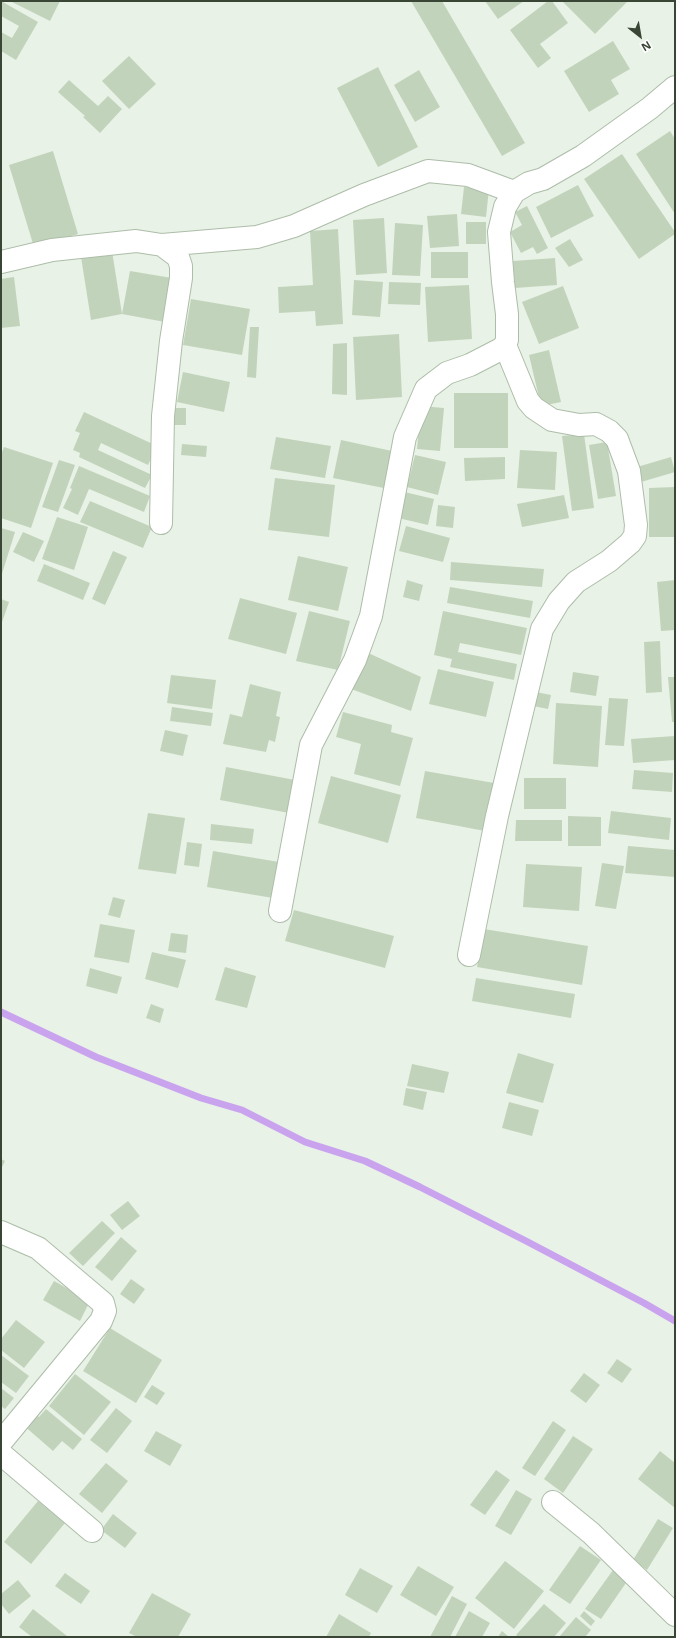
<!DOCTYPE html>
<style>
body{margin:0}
#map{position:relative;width:676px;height:1638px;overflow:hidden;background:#e8f2e6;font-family:"Open Sans",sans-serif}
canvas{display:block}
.frame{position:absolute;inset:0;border:2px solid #394535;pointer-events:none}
.north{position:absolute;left:620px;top:16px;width:40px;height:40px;-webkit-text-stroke:3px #fff;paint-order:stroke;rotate:149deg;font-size:11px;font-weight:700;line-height:16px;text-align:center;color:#394535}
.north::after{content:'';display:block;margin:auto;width:14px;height:18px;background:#394535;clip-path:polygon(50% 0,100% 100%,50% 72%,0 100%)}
</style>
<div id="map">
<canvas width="676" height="1638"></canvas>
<div class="frame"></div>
<div class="north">N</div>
</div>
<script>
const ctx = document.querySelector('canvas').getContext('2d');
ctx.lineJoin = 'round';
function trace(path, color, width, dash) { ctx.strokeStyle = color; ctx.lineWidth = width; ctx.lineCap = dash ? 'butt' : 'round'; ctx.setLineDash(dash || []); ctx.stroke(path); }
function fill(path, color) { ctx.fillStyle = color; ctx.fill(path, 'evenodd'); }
trace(new Path2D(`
 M 1,1012 L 96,1057 L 201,1098 L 242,1110 L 305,1142 L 365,1161 L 420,1187 L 526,1241 L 644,1303 L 675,1321`), '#caa3ee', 7);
fill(new Path2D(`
 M 1,1 L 38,22 L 16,60 L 1,51 L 1,32 L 12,38 L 19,26 L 1,16 Z
 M 10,1 L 60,1 L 50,21 Z
 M 411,1 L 442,1 L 525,143 L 502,156 Z
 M 485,1 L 524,1 L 498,19 Z
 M 548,1 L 552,1 L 568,23 L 540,44 L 551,58 L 538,68 L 510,30 Z
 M 562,1 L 628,1 L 595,34 Z
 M 613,41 L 630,69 L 611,80 L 619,94 L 589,112 L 564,71 Z
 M 129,56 L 156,84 L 129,109 L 102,81 Z
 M 378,67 L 418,147 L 378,167 L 337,88 Z
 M 419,70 L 440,107 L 415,122 L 394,85 Z
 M 69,80 L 98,106 L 108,96 L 122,109 L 100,133 L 83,117 L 85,116 L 58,92 Z
 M 670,131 L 675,139 L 675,214 L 636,154 Z
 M 53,151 L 78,234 L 34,247 L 9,165 Z
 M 622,154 L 675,232 L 675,234 L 639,259 L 584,179 Z
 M 578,185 L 594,216 L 551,238 L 536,207 Z
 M 464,187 L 489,189 L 486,217 L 461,214 Z
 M 527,206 L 548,248 L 537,254 L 533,247 L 521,253 L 510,232 L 522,225 L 515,212 Z
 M 457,214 L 459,246 L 430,248 L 427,216 Z
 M 384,218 L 387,273 L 356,275 L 353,220 Z
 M 466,222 L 486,222 L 486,244 L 466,244 Z
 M 395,223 L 423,225 L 420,276 L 392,275 Z
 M 338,229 L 343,324 L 316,326 L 315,311 L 279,313 L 278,287 L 313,285 L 310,231 Z
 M 570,239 L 583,260 L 569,267 L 555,248 Z
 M 112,251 L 122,314 L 91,320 L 81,257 Z
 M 431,252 L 468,252 L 468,278 L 431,278 Z
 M 555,258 L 557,285 L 515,288 L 513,261 Z
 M 130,271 L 172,278 L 165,322 L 122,314 Z
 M 14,277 L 20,326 L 1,328 L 1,279 Z
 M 354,280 L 383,282 L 380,317 L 352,315 Z
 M 389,282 L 421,283 L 420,305 L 388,304 Z
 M 469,285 L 472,339 L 428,342 L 425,287 Z
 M 563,286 L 579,328 L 539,344 L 522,302 Z
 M 191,299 L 250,309 L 242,355 L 183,345 Z
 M 250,327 L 259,327 L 256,378 L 247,377 Z
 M 399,334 L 402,397 L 356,400 L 353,337 Z
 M 347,343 L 347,395 L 332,394 L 333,344 Z
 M 549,350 L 561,402 L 541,406 L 529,355 Z
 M 183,372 L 230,382 L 224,412 L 177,402 Z
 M 454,393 L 508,393 L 508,448 L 454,448 Z
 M 421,406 L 444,408 L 440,451 L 417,449 Z
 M 174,408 L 186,408 L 186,425 L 173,425 Z
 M 84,412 L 157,446 L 148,465 L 101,443 L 98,450 L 152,475 L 145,488 L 79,457 L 80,453 L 73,450 L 80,433 L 75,431 Z
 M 584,434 L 594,508 L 572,511 L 562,436 Z
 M 276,437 L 331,446 L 325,478 L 270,469 Z
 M 341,440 L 392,451 L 384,488 L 333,478 Z
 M 607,442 L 616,496 L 598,499 L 589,445 Z
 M 182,444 L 207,446 L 206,457 L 181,455 Z
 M 4,447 L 53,463 L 31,528 L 1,518 L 1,455 Z
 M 520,450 L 557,452 L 555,490 L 517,488 Z
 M 415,455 L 446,462 L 438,495 L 407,487 Z
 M 505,457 L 505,479 L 465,481 L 464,458 Z
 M 671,457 L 675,472 L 641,482 L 637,467 Z
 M 59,460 L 75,465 L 58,512 L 42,507 Z
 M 79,466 L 150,496 L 144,512 L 89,489 L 78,515 L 63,508 L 72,489 L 70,488 Z
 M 275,478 L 335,485 L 329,537 L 268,530 Z
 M 675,487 L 675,537 L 649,537 L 649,488 Z
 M 400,491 L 434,499 L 428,525 L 394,517 Z
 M 564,495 L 569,518 L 522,527 L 517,504 Z
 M 90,501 L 152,527 L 143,548 L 80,522 Z
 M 438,505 L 455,507 L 453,528 L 436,526 Z
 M 57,517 L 88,527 L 74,570 L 42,559 Z
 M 406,526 L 450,538 L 443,562 L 399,551 Z
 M 1,528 L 15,532 L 1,577 Z
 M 23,532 L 44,541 L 34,562 L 13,552 Z
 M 113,551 L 127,557 L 105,605 L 92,599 Z
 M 298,556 L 348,567 L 338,611 L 288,600 Z
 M 451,562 L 544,569 L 542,587 L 450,580 Z
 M 44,564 L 90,583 L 83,600 L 37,581 Z
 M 407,580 L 423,585 L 419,601 L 403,597 Z
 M 675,580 L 675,630 L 661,631 L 657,582 Z
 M 450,587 L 533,601 L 530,618 L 447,603 Z
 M 240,598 L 297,613 L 286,654 L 228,639 Z
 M 1,599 L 9,602 L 1,625 Z
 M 309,611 L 350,621 L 338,670 L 296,661 Z
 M 443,611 L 527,628 L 521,655 L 460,643 L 458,652 L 517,664 L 514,680 L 450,667 L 452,659 L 434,655 Z
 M 660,641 L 662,692 L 646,693 L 644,642 Z
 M 366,652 L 421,677 L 411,711 L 351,689 Z
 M 438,669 L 494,682 L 486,717 L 429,704 Z
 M 573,672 L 599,676 L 596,696 L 570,692 Z
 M 171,675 L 216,680 L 212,709 L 167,703 Z
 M 668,677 L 675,677 L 675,722 L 672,722 Z
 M 250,684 L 281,692 L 276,716 L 280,717 L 275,742 L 269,740 L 266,752 L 223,744 L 230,714 L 242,717 Z
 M 531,691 L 551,695 L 548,709 L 528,705 Z
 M 609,698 L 628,699 L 624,746 L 605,745 Z
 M 556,703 L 602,706 L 598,767 L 553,764 Z
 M 172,707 L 213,713 L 211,726 L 170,721 Z
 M 343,712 L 392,725 L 391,732 L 413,738 L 400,786 L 354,774 L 361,744 L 336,737 Z
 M 165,730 L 188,735 L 183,756 L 160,751 Z
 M 675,736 L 675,760 L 633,763 L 631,739 Z
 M 226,767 L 295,780 L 289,813 L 220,800 Z
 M 634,770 L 673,773 L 672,792 L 632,789 Z
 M 425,771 L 494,783 L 485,831 L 416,818 Z
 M 331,776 L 401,795 L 388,843 L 318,823 Z
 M 524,778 L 566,778 L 566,809 L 524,809 Z
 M 611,811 L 671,818 L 669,840 L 608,833 Z
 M 148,813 L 185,818 L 176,874 L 138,869 Z
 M 568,816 L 601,817 L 601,846 L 568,846 Z
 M 516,820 L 562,820 L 562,841 L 515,841 Z
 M 211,824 L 254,829 L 252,844 L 210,840 Z
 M 187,842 L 202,844 L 199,867 L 184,865 Z
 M 628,846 L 675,850 L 675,877 L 625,873 Z
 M 213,851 L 279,862 L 273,898 L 207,887 Z
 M 602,863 L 624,866 L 616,909 L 595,906 Z
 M 526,864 L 582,867 L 579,911 L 523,907 Z
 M 113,897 L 125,900 L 120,918 L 108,915 Z
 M 294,910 L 394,936 L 385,968 L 285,941 Z
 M 100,924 L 135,930 L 129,963 L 94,957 Z
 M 484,929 L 588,946 L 582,985 L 477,967 Z
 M 171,933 L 188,935 L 186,953 L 168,951 Z
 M 152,952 L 186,960 L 178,988 L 145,979 Z
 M 225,967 L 256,976 L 247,1008 L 215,1000 Z
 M 90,968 L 122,977 L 117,994 L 86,986 Z
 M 476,978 L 575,994 L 571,1018 L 472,1001 Z
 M 151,1004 L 164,1009 L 160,1023 L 146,1018 Z
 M 518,1053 L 554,1064 L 543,1103 L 506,1093 Z
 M 412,1064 L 449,1072 L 444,1093 L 407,1086 Z
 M 406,1088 L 427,1092 L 423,1110 L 403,1105 Z
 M 509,1102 L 539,1110 L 532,1136 L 502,1128 Z
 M 1,1159 L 5,1161 L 1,1169 Z
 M 128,1201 L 140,1216 L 122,1230 L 110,1215 Z
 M 102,1221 L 115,1233 L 83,1266 L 69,1253 Z
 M 121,1237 L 137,1251 L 112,1281 L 95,1267 Z
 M 131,1279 L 145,1289 L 134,1304 L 120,1294 Z
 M 54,1281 L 90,1301 L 80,1321 L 43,1300 Z
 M 16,1320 L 45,1342 L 24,1368 L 1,1350 L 1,1339 Z
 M 110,1328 L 162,1360 L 136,1403 L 83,1371 Z
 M 1,1355 L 29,1376 L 16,1393 L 1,1382 Z
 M 617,1359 L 632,1369 L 622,1383 L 607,1373 Z
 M 584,1373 L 600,1385 L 586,1403 L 570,1391 Z
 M 75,1374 L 111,1402 L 84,1435 L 49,1406 Z
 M 152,1385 L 165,1393 L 157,1405 L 144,1397 Z
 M 1,1388 L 14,1398 L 5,1409 L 1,1406 Z
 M 116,1408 L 132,1421 L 107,1453 L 90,1440 Z
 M 46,1409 L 82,1439 L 73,1450 L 62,1441 L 53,1451 L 22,1424 L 33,1412 L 39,1417 Z
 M 553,1421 L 566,1430 L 535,1476 L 522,1468 Z
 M 156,1431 L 182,1445 L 170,1466 L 144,1451 Z
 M 573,1436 L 593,1449 L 563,1493 L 544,1479 Z
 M 660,1451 L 675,1463 L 675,1508 L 638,1479 Z
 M 106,1463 L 128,1481 L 102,1513 L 79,1494 Z
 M 496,1470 L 510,1480 L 485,1515 L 470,1505 Z
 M 516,1490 L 532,1499 L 511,1535 L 495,1526 Z
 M 38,1501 L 65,1523 L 31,1564 L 4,1542 Z
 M 113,1514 L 137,1533 L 125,1548 L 101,1530 Z
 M 658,1519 L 673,1528 L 647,1570 L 633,1560 Z
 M 580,1546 L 601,1560 L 570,1604 L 549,1590 Z
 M 505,1561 L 544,1591 L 514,1629 L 475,1598 Z
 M 418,1566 L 454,1587 L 436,1616 L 400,1595 Z
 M 360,1568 L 393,1586 L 377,1613 L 345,1595 Z
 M 613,1570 L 628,1580 L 601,1619 L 585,1609 Z
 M 65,1573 L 90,1591 L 81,1604 L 55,1586 Z
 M 18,1580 L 31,1596 L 9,1614 L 1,1604 L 1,1594 Z
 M 152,1593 L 191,1614 L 178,1637 L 137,1637 L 129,1633 Z
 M 452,1596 L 467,1604 L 450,1637 L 430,1637 Z
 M 544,1604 L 566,1623 L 554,1637 L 518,1637 L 516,1635 Z
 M 33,1609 L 67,1636 L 66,1637 L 32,1637 L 19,1627 Z
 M 469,1611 L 490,1623 L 482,1637 L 455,1637 Z
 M 584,1611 L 595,1621 L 591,1626 L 580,1616 Z
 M 339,1614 L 371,1633 L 369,1637 L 326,1637 Z
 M 576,1617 L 591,1630 L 585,1637 L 559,1637 Z
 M 502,1631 L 509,1637 L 498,1637 Z`), '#c2d3bb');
const minor = new Path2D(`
 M 162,245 L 257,237 L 294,226 L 364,195 L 428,171 L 468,175 L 514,192
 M 1,262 L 52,250 L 136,241 L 162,245 L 178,257 L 181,266 L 181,278 L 171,341 L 163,416 L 161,523
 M 280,911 L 311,745 L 355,660 L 371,616 L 405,437 L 426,389 L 447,373 L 470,365 L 501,349 L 505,345 L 507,340 L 507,314 L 503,282 L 499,232 L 505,207 L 514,192 L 529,183 L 543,179 L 583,156 L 650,108 L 675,87
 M 469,955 L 497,816 L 542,629 L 559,601 L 576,582 L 609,561 L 630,543 L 635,536 L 636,525 L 629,471 L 617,439 L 609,431 L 596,424 L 579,425 L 552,420 L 534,408 L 528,401 L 505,345
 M 1,1232 L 38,1248 L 103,1303 L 105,1311 L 101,1321 L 1,1442
 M 1,1454 L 92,1531
 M 553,1502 L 591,1533 L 675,1615`);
trace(minor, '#adbda9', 24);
trace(minor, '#fff', 22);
</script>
